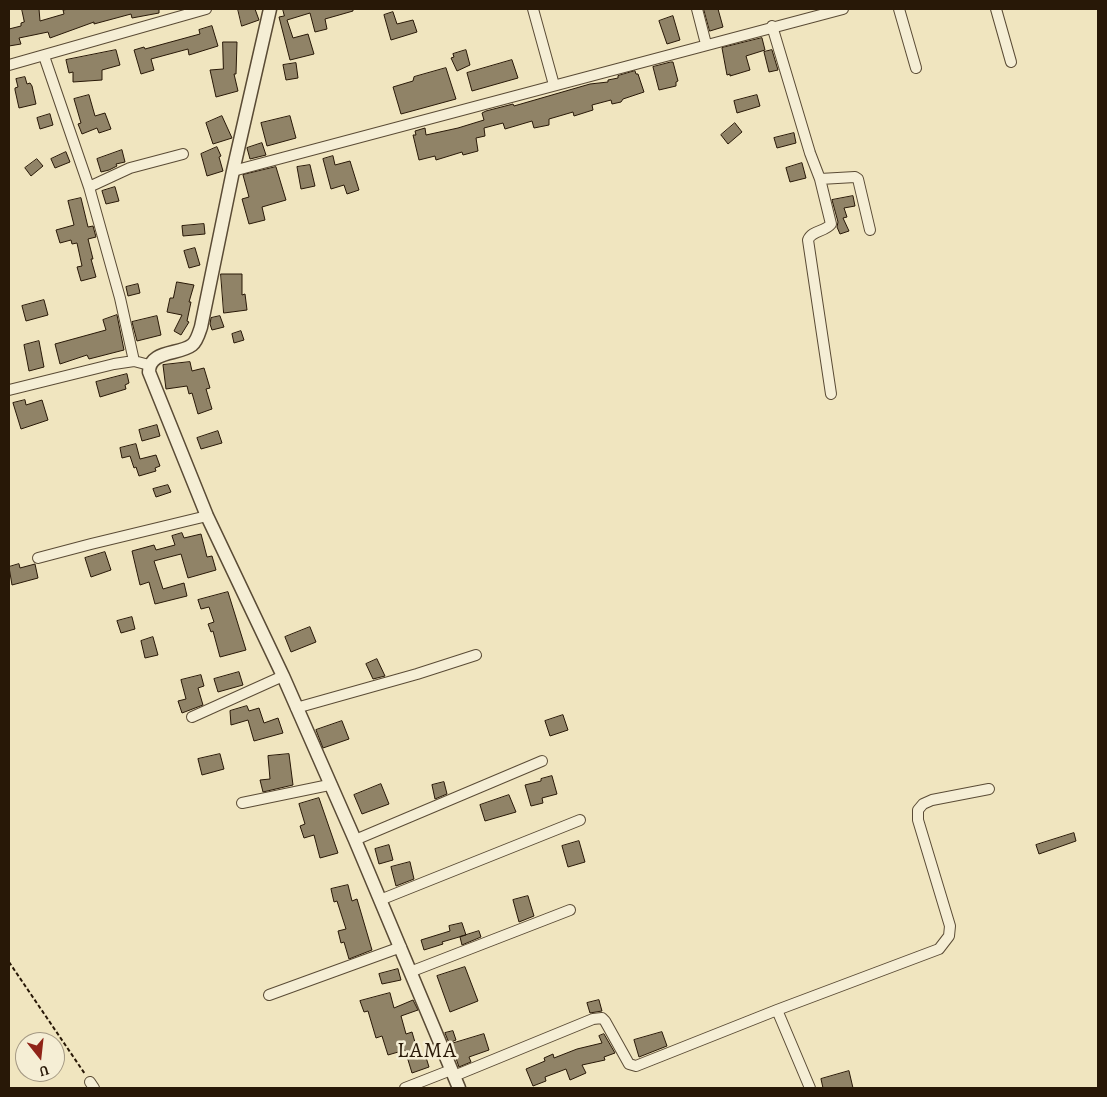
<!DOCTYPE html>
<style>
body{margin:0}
#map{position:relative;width:1107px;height:1097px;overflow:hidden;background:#f0e5bf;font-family:Alegreya,serif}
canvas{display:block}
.frame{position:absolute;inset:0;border:10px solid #281807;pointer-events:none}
.north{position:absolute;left:15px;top:1032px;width:50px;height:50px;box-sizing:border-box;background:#f5eed5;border:1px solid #a39883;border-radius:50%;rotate:164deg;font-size:14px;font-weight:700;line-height:20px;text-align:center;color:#281807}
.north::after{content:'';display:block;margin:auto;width:18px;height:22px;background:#8f2418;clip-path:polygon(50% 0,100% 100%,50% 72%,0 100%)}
</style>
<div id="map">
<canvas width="1107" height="1097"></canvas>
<div class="frame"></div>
<div class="north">U</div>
</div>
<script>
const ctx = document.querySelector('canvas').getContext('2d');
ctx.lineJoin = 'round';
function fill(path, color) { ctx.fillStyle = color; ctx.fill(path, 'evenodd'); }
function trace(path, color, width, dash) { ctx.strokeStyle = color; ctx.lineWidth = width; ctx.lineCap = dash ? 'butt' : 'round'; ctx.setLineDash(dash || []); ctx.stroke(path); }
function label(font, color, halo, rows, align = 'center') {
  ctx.font = font + ' Alegreya,serif'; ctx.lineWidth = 5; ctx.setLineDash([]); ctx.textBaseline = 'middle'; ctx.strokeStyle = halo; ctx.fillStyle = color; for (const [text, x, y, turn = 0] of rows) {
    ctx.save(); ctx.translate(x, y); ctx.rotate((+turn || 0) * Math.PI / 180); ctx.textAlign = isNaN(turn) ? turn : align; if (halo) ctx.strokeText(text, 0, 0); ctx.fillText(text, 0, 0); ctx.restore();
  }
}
const building = new Path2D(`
 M 22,9 L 39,9 L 40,21 L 64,14 L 63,10 L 69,9 L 159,9 L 159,13 L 132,18 L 131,14 L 94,24 L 94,22 L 50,38 L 48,32 L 19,38 L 21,44 L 9,46 L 9,29 L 21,26 L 21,23 L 24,22 Z
 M 238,9 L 255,9 L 259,20 L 242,26 Z
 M 283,9 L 353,9 L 353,11 L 325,19 L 327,29 L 315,32 L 310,13 L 287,20 L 293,38 L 308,34 L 314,54 L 290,60 L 279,17 L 284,16 Z
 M 704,9 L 718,9 L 723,27 L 710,31 Z
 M 393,12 L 397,24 L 413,20 L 417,32 L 391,40 L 384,15 Z
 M 673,16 L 680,40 L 667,44 L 659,21 Z
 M 212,26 L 218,46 L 189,55 L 188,49 L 151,59 L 154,70 L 141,74 L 134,50 L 144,47 L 145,49 L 200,34 L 199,30 Z
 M 762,38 L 765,50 L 746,56 L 750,70 L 730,76 L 730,74 L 727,75 L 722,48 Z
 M 223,42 L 237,42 L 236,74 L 234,74 L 238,91 L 216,97 L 210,70 L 223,69 Z
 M 116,50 L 120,65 L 102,70 L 102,80 L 73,82 L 73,72 L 69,73 L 66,60 Z
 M 466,50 L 470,65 L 457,71 L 451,58 L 454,57 L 453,54 Z
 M 772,50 L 778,70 L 769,72 L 764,52 Z
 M 512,60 L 518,78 L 472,91 L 467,73 Z
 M 671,62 L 673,62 L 678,81 L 676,82 L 676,86 L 659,90 L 653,67 Z
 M 296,63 L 298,78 L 286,80 L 283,65 Z
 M 446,68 L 456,99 L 401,114 L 393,87 L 413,81 L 414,77 Z
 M 635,71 L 636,74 L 638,74 L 644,92 L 623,99 L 621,102 L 612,104 L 611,100 L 592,105 L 593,110 L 574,116 L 573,112 L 549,119 L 549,125 L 534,128 L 532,121 L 505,129 L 503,123 L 484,128 L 485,136 L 476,138 L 478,151 L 463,155 L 462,152 L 436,160 L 435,156 L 419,160 L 413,135 L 416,135 L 415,131 L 425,128 L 426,135 L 458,128 L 484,120 L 482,113 L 486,111 L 513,104 L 514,106 L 590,84 L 608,82 L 608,80 L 618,78 L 618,76 Z
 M 25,77 L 27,84 L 30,83 L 32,86 L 36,104 L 19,108 L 15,90 L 15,88 L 18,87 L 16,79 Z
 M 89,95 L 95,116 L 105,113 L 111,129 L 99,133 L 97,128 L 82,134 L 78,124 L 81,123 L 74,99 Z
 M 757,95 L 760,106 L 737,113 L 734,101 Z
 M 50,114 L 53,125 L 40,129 L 37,118 Z
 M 222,116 L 232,138 L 213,144 L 206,123 Z
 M 290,116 L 296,138 L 267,146 L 261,123 Z
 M 735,123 L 742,132 L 728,144 L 721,135 Z
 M 794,133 L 796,143 L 777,148 L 774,138 Z
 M 262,143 L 266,155 L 250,159 L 247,148 Z
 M 217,147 L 221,156 L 219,157 L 223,171 L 207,176 L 201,154 Z
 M 122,150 L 125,162 L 116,164 L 117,166 L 109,170 L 101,172 L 97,159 Z
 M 66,152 L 70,162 L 55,168 L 51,159 Z
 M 333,156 L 335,165 L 350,161 L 359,190 L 347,194 L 344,185 L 331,189 L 323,159 Z
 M 37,159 L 43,166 L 31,176 L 25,168 Z
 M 802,163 L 806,178 L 790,182 L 786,168 Z
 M 310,165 L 315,186 L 301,189 L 297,167 Z
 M 276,167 L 286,200 L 262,207 L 265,220 L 249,224 L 242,199 L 249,197 L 243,175 Z
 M 115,187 L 119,201 L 106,204 L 102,191 Z
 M 853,196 L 855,206 L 844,208 L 847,217 L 843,218 L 849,231 L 840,234 L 837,227 L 838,222 L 832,200 Z
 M 81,198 L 88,227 L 93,226 L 96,237 L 88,239 L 93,259 L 91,259 L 96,277 L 81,281 L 77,267 L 82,266 L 77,243 L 72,244 L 71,240 L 60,243 L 56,230 L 74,225 L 68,201 Z
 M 204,224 L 205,234 L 183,236 L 182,226 Z
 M 195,248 L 200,265 L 189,268 L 184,251 Z
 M 221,274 L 242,274 L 242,295 L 245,294 L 247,310 L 224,313 Z
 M 177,282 L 194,285 L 189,302 L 191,302 L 187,321 L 189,322 L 181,335 L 174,331 L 182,315 L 167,312 L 170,298 L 173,298 Z
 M 138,284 L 140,293 L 128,296 L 126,287 Z
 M 44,300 L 48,315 L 26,321 L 22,306 Z
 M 117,315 L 124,350 L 89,359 L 87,355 L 60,364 L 55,344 L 106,330 L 103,320 Z
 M 157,316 L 161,335 L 137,341 L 132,322 Z
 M 220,316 L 224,327 L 212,330 L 210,324 L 211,318 Z
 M 241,331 L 244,340 L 234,343 L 232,334 Z
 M 39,341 L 44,367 L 29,371 L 24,345 Z
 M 190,362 L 192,371 L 204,368 L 210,388 L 206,389 L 212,409 L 198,414 L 192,393 L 189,394 L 187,386 L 166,389 L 163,365 Z
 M 127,374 L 129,383 L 125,385 L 126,389 L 100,397 L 96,382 Z
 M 25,400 L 26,405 L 42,400 L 48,420 L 21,429 L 13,403 Z
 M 157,425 L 160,436 L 142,441 L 139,430 Z
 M 218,431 L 222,443 L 201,449 L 197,438 Z
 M 136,444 L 140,459 L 156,455 L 160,466 L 155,468 L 156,471 L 139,476 L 136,467 L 134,468 L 130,456 L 122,458 L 120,448 Z
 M 168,485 L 171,492 L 156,497 L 153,489 Z
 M 182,533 L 184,538 L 201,534 L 207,557 L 212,556 L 216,570 L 188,578 L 181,554 L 154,561 L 163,589 L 184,583 L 187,596 L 155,604 L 149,582 L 140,585 L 132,551 L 154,545 L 156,550 L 175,545 L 172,536 Z
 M 105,552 L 111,570 L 91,577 L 85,558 Z
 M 19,564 L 20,568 L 35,564 L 38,578 L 12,585 L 9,567 Z
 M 228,592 L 246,650 L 220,657 L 213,631 L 211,632 L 208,624 L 214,622 L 209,607 L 201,609 L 198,600 Z
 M 132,617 L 135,629 L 121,633 L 117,621 Z
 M 310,627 L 316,642 L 291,652 L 285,637 Z
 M 153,637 L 158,655 L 145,658 L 141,641 Z
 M 377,659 L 385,676 L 373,679 L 366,664 Z
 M 239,672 L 243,685 L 218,692 L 214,679 Z
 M 201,675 L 204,686 L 198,688 L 203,705 L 182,713 L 178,701 L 186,699 L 181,680 Z
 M 247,706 L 249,711 L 259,708 L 264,723 L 278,718 L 283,733 L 254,741 L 248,720 L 231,725 L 230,711 Z
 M 563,715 L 568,730 L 550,736 L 545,721 Z
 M 342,721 L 349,739 L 323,748 L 316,730 Z
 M 220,754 L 224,769 L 202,775 L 198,759 Z
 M 289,754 L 293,785 L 263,792 L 260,780 L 270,779 L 268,756 Z
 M 552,776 L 557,794 L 542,798 L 543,803 L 531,806 L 525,785 L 541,781 L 541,779 Z
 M 444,782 L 447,794 L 435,799 L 432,785 Z
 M 381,784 L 389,804 L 362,814 L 354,795 Z
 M 509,795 L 516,812 L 485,821 L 480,805 Z
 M 319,798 L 338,853 L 320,858 L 314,835 L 304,838 L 300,826 L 305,824 L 299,804 Z
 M 1074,833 L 1076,841 L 1039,854 L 1036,845 Z
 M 579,841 L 585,862 L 568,867 L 562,846 Z
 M 389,845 L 393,860 L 379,864 L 375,849 Z
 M 410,862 L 414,879 L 396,886 L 391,867 Z
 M 348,885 L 352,901 L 357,899 L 372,950 L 349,959 L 344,942 L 341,943 L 338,931 L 346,929 L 337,901 L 334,902 L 331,889 Z
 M 528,896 L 534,916 L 519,922 L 513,900 Z
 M 462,923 L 466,935 L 442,942 L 443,944 L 424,950 L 421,940 L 450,931 L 449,926 Z
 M 479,931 L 481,937 L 462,945 L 460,937 Z
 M 465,967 L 478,1001 L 450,1012 L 437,976 Z
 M 398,969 L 401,980 L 382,984 L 379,974 Z
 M 390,993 L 394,1008 L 413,1000 L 418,1010 L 401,1016 L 406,1034 L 412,1032 L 419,1056 L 425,1054 L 429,1067 L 412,1073 L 405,1050 L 388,1055 L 382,1036 L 376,1038 L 368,1011 L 364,1012 L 360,1001 Z
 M 599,1000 L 602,1011 L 590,1013 L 587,1003 Z
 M 453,1031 L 456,1040 L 449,1043 L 445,1033 Z
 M 662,1032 L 667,1046 L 639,1057 L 634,1040 Z
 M 484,1034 L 489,1050 L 469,1057 L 471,1062 L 459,1067 L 451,1044 Z
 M 604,1034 L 615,1053 L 604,1057 L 605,1060 L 582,1065 L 586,1073 L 570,1080 L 566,1069 L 545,1077 L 546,1081 L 533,1086 L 526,1069 L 545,1061 L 544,1058 L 553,1054 L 554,1058 L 577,1049 L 602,1043 L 599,1036 Z
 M 849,1071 L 853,1088 L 823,1088 L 821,1079 Z`);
fill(building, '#908367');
trace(building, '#281807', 1);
const minor = new Path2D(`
 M 533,9 L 554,85
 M 697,9 L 706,44
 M 899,9 L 916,68
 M 996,9 L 1011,62
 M 772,26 L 810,153 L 820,179 L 855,177 L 858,179 L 870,230
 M 44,56 L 89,187 L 120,298 L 134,361
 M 9,65 L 206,9
 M 233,171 L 843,9
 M 820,179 L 831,224 C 825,232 812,230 808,240 L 831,394
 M 89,187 L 130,168 L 183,154
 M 9,390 L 114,364 L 134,361 L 149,365
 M 38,558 L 91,544 L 207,516
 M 296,708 L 417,674 L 476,655
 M 192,717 L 283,676
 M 242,803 L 329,785
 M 355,840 L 542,761
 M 380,900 L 580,820
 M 410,972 L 570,910
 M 269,995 L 401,947
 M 777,1010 L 810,1088
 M 454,1076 L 593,1019 L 602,1018 L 605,1021 L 629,1064 L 636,1066 L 777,1010 L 939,949 L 949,936 L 950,926 L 918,820 L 918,810 L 923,804 L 932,800 L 989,789
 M 90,1082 L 94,1088
 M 405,1088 L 451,1070`);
const tertiary = new Path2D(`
 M 270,9 L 233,171 L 201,327 C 199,333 197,341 192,345 C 179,355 149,350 149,372 L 207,516 L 283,676 L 355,840 L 459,1088`);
trace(minor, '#5a4b35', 12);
trace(tertiary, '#5a4b35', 15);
trace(new Path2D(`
 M 9,962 L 85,1074`), '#281807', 2, [4, 2.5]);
trace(minor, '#f5eed5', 10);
trace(tertiary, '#f5eed5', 12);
ctx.letterSpacing = '1px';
label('22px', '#281807', '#f5eed5', [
 ["LAMA",427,1052]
]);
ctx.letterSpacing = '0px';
</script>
